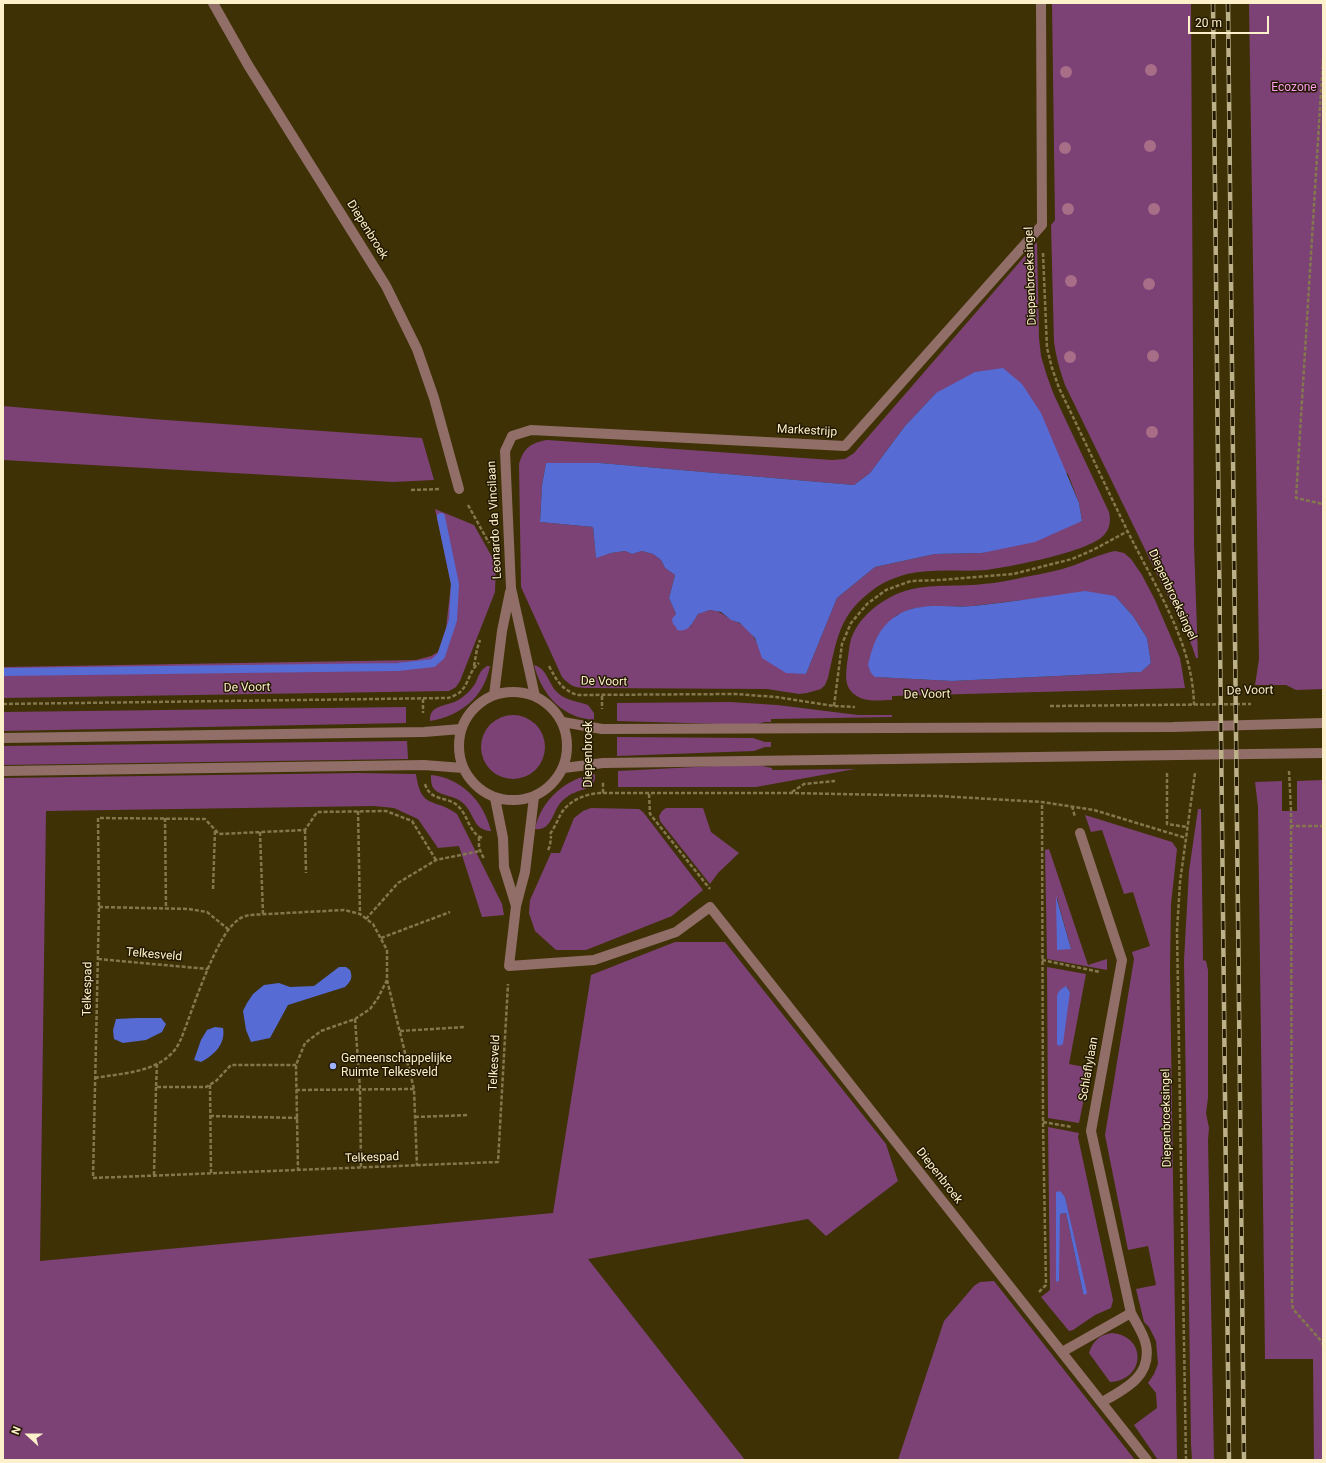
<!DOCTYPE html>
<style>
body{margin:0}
#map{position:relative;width:1326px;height:1463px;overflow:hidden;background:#3e3106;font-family:Roboto,sans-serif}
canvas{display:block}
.frame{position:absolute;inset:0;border:4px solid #fdf1cb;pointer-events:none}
.north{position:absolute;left:8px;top:1415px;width:40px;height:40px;-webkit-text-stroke:3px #231900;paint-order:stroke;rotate:291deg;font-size:11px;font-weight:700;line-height:16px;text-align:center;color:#fdf1cb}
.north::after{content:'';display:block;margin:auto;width:14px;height:18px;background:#fdf1cb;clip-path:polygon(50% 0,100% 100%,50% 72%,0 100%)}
.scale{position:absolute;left:1188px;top:16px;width:81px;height:18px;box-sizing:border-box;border:2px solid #fdf1cb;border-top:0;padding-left:5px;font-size:12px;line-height:14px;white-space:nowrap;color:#fdf1cb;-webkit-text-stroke:3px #231900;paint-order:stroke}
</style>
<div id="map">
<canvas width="1326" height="1463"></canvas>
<div class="frame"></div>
<div class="north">N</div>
<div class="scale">20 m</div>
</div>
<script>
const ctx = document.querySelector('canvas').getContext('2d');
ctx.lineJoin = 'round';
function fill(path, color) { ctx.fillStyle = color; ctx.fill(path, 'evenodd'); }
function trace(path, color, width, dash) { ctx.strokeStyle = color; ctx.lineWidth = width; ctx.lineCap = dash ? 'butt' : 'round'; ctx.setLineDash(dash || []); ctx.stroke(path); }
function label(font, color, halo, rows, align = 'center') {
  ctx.font = font + ' Roboto,sans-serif'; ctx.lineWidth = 3; ctx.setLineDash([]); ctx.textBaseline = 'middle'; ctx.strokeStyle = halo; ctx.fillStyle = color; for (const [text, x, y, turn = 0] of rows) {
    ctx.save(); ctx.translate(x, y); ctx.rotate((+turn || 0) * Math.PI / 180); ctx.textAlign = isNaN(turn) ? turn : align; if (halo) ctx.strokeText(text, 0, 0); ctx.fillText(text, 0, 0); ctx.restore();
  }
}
fill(new Path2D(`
 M 1052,3 L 1191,3 L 1194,544 L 1198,658 L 1196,658 L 1192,646 L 1176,613 L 1065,385 C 1060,371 1056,357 1054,342 L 1051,225 L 1055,220 Z
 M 1249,3 L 1323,3 L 1323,689 L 1296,690 L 1286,685 L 1255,685 L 1259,659 Z
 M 1037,242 L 1039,338 L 1041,356 L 1047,376 L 1054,395 L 1109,512 C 1111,520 1110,529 1104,535 C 1089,552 1009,567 986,570 C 959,572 933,568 907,574 C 896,577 883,582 874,589 C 839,614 837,639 828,678 L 825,685 L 821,689 L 807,693 L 799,694 L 767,689 L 591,688 C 577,688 572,688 562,677 L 521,587 L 519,464 C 524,448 530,443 547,440 L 832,460 L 845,459 L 854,453 ZM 936,393 L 1068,474 L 1079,503 L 1082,521 L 982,553 L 935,554 L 875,567 L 837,598 L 806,674 L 763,658 C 758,644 754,633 741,624 C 738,622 733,621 730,619 C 715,609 714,608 698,614 L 690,627 L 676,614 L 669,598 L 675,575 L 665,568 L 661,560 L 653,554 L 642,551 L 632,554 L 625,551 L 611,553 L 596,557 L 593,527 L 540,522 L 542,485 L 546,463 L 600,463 L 854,485 L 870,473 L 905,426 Z
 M 3,406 L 152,419 L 422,438 L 434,480 L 393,482 L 3,460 Z
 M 435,509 L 474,525 L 496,564 L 495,592 L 460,681 L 456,687 L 449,691 L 3,698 L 3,667 L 416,660 L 431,656 L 438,652 L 446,628 L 451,584 Z
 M 1115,551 L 1124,553 L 1131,559 L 1142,575 L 1155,600 L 1180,658 L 1185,688 L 892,696 L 892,700 C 880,700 864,703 854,694 C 844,686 846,675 847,664 C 848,657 849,649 850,643 C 855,623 872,607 889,598 C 918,581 951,588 983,584 C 997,583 1012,580 1025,577 C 1041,574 1057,571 1072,566 C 1086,561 1100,554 1115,551 ZM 1115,596 L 1133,616 L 1147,638 L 1151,663 L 1141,672 L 952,681 L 876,677 L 895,616 L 911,609 L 925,607 L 972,606 L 1023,600 Z
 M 534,665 C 548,669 548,684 558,693 C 567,701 577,701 588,705 L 594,713 L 594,720 C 587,719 579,718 573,715 C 552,706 539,685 534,665 Z
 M 487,666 L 490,666 C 484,697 461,716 430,721 C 429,703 449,707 460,699 C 466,695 471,690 475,684 C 479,676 479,671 487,666 Z
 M 730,702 L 777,705 L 858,715 L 892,715 L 892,717 L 771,719 L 771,722 L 765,722 L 753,725 L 617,721 L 617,703 Z
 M 406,707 L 406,723 L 3,731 L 3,712 Z
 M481 747a32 32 0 1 1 64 0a32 32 0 1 1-64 0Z
 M 617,737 L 753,738 L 765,742 L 771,742 L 771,747 L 765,747 L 754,751 L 617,756 Z
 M 407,741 L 408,759 L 3,765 L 3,746 Z
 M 753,764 L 772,768 L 772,770 L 855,769 L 756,787 L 618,787 L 618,771 Z
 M 358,773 L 416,774 C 421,811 435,797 457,814 L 502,904 L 504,915 L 482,917 L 459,846 L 438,848 L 418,819 L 394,808 L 374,806 L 46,811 L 40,1261 L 553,1213 L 591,975 L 675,942 L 725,942 L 886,1144 L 898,1181 L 826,1236 L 808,1219 L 588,1259 L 745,1460 L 3,1460 L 3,778 Z
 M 595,774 C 596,789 584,788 574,793 C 570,794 567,797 563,800 C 552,810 553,831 535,829 C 541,800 566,778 595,774 Z
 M 431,775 C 462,778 484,802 491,831 C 473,830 475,815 464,804 C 455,795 441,796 435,790 C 431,786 431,781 431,775 Z
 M 1323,780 L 1323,1460 L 1314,1460 L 1313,1359 L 1265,1359 L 1258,807 L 1255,782 L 1282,781 L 1282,811 L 1297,811 L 1297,781 Z
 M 591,808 L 639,809 L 643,812 L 703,890 L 672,916 L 586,950 L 556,950 L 535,931 L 529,913 L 530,900 L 551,853 L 560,853 L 574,818 L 583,811 Z
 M 666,808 L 703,808 L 711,832 L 739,853 L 718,873 L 710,884 L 660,821 L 659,816 L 662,811 Z
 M 1198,809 L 1201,809 L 1203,960 L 1206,961 L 1208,970 L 1208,1098 L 1206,1113 L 1209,1128 L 1208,1140 L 1214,1460 L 1192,1460 L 1191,1444 L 1184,960 L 1189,871 Z
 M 1085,815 L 1172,842 L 1177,849 L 1171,904 L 1170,969 L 1177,1460 L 1158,1460 L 1134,1425 L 1157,1408 L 1156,1393 L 1148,1383 L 1154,1374 L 1158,1364 L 1156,1341 L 1149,1327 L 1144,1322 L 1136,1289 L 1156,1285 L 1148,1246 L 1128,1250 L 1105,1135 L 1134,959 L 1132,952 L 1150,946 L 1133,892 L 1124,894 L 1102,830 L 1091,832 Z
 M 1049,849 L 1088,965 L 1107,959 L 1107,970 L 1047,959 L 1045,850 ZM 1057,898 L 1071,949 L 1057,949 Z
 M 1047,967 L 1086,974 L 1069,1064 L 1090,1068 L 1079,1123 L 1048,1118 ZM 1067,987 L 1070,992 L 1057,1044 L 1057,995 Z
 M 1048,1127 L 1079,1133 L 1078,1137 L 1113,1300 L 1111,1308 L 1095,1315 L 1073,1330 L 1069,1331 L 1041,1297 L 1050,1290 ZM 1059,1191 L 1065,1197 L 1086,1294 L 1083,1293 L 1066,1213 L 1060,1214 L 1056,1281 L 1056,1193 Z
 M 994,1281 L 1135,1460 L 898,1460 L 944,1321 L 974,1286 L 980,1282 Z
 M 1112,1333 C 1147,1336 1146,1380 1110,1382 L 1089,1353 C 1093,1341 1099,1335 1112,1333 Z`), '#7c4275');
fill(new Path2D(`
 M 1003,368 L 1022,384 L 1041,413 L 1079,503 L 1082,521 L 1035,542 L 982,553 L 935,554 L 875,567 L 837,598 L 806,674 L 786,673 L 762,658 L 755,638 L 740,623 L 731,620 L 721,612 L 710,610 L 698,614 C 693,622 689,633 677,630 L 676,627 L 673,624 L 672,619 L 676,614 L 669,598 L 675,575 L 665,568 L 661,560 L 653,554 L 642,551 L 632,554 L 625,551 L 611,553 L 596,558 L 593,527 L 540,522 L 542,485 L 546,463 L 600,463 L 854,485 L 870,473 L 905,426 L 936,393 L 975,372 Z
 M 1085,591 L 1115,596 L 1133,616 L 1147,638 L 1151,663 L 1141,672 L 952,681 L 875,677 L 871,673 L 868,665 C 873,645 878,628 896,616 C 919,601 947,608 973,606 C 1011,602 1048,596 1085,591 Z
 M 1056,896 L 1071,949 L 1057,950 Z
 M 339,967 L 346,967 L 350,970 C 353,978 351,981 345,987 L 288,1005 L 270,1038 L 251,1042 L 246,1030 L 243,1011 L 247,1003 L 253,994 L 264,985 L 279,983 L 290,987 L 314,986 Z
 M 1066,986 L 1070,992 L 1063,1044 L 1059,1046 L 1057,1044 L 1057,995 L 1060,990 Z
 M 137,1018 L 161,1018 L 166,1024 L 162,1032 L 146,1040 L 123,1043 L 114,1039 L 113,1030 L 116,1019 Z
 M 215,1027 L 223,1028 C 226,1044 214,1055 201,1062 L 194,1060 L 201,1040 L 207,1030 Z
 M 1059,1191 L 1061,1192 L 1065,1197 L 1087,1293 L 1085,1295 L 1083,1293 L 1066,1213 L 1060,1214 L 1059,1280 L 1058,1282 L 1056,1281 L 1056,1192 Z`), '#566bd4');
trace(new Path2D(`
 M 3,672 L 398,667 L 433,663 L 441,656 L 453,620 L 455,584 L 441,517`), '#566bd4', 8);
trace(new Path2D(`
 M 1322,3 L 1323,4
 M 1323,59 L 1296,498 L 1323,504
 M 1043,253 L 1047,348 L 1052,368 L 1059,388 C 1082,435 1104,483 1127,530 C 1154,585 1193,642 1194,705
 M 411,490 L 441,489
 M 468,505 L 489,543
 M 474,666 L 477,649 L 480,640
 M 549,666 C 557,681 561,689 577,695 L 735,694 L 776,697 L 834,706 L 855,707
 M 602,696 L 602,709
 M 423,699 L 423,713
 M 3,704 L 448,698 C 451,697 456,695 459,693 C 469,685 469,670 479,663
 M 834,706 L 842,644 L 851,623 L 867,604 L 886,590 L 911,581 L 940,580 L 1013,574 L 1072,559 L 1093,550 L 1128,531
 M 1050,706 L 1251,704
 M 1289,771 L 1291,810 L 1292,1303 L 1293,1309 L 1322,1342 L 1323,1345
 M 1167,773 L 1167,824 L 1187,827
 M 425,784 C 431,803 448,795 459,807 C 468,816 470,835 483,838
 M 792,792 L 804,784 L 835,781
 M 603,793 L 791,793 L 939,796 L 1042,802 L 1094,810 L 1186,838
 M 649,794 L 650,814 L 710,889
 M 1072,806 L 1075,817
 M 358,811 L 360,914
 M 165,818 L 166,909
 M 1290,826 L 1323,826
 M 305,830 L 306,873
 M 260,832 L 263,914
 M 550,834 C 555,827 558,819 562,812 C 571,799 588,793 603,793 L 603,782
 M 479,837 L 479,848 L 484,859
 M 548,850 L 550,846 L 551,836
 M 436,860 L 412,821 L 386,811 L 317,812 L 305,830 L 219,834 L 205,819 L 98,818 L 99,907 L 93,1178 L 498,1162 L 508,984
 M 213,889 L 215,830
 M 99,907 L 189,909 L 207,912 L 228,929
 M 366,919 L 398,883 L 436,860 L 480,851
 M 381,938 L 450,912
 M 98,959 L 208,969
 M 1042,960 L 1100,972
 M 387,980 L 414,1089 L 417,1166
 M 355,1019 L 360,1089 L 361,1168
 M 400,1031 L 464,1027
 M 157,1064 L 156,1087 L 206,1087 L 216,1081 L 231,1065 L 296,1065
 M 95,1078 C 122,1073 154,1073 173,1052 C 177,1048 179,1043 181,1039 C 192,1012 216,934 238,920 C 241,917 246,916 249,915 L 344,910 L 360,914 L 373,924 L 387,950 L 387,980 L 378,998 L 370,1009 L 355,1019 L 321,1031 L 305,1043 L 296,1065 L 298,1170
 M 210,1085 L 211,1173
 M 296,1090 L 414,1089
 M 210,1116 L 298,1118
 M 415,1117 L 469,1115
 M 1043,1122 L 1072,1127
 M 154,1175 L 156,1087
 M 1039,1292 L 1046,1285 L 1043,1122 L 1042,802
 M 1186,1460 L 1177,931 L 1180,882 L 1195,773`), '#84774e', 2.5, [4, 2]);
trace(new Path2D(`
 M 213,3 L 248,65 L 386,286 L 417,349 L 434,398 L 459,489
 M459 746a54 54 0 1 1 108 0a54 54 0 1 1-108 0Z
 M 494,695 L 502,631 L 510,592
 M 535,696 L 511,588 L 505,451 L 512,436 L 531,430 L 845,446 L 1042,225 L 1041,3
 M 563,722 L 602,729 L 1173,727 L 1323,723
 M 3,738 L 424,732 L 461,729
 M 564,768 L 603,763 L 1323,753
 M 3,771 L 424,765 L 463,768
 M 534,797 L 525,872 L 516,906 L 509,966 L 594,960 L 676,932 L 710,907 L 1147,1460
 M 495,798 L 503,838 L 504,867 L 516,906
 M 1080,833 L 1122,960 L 1091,1131 L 1131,1313
 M 1062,1352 L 1131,1313 C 1136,1323 1144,1334 1146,1345 C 1152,1376 1125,1389 1102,1402`), '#916e67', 10);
const rail = new Path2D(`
 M 1213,3 L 1229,1460
 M 1228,3 L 1244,1460`);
trace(rail, '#bdb189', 4.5);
trace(rail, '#231900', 3, [9]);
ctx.fillStyle = '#a86d87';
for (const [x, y] of [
 [1151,70],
 [1066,72],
 [1150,146],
 [1065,148],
 [1068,209],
 [1154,209],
 [1071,281],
 [1149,284],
 [1153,356],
 [1070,357],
 [1152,432]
]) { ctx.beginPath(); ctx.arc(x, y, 6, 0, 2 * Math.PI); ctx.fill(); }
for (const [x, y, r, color] of [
 [333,1066,4,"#9fb3fd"]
]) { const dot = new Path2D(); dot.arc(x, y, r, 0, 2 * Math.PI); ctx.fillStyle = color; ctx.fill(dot); trace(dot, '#231900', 1.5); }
label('12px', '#fe9ef1', '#231900', [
 ["Ecozone",1294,88]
]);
label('12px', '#fdf1cb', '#231900', [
 ["Diepenbroek",367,230,58],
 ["Diepenbroeksingel",1031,276,-92],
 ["Markestrijp",807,431,3],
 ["Leonardo da Vincilaan",495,520,-93],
 ["Diepenbroeksingel",1172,595,65],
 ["De Voort",604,682,1],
 ["De Voort",247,688,-1],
 ["De Voort",1250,691,-1],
 ["De Voort",927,695,-1],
 ["Diepenbroek",589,754,-90],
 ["Telkesveld",154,955,5],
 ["Telkespad",88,989,-89],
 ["Telkesveld",495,1063,-87],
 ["Schlaflylaan",1089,1069,-80],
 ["Diepenbroeksingel",1167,1118,-91],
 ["Telkespad",372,1158,-2],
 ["Diepenbroek",939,1176,52]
]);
label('12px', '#fdf1cb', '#231900', [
 ["Gemeenschappelijke",341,1059],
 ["Ruimte Telkesveld",341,1073]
], 'left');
</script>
